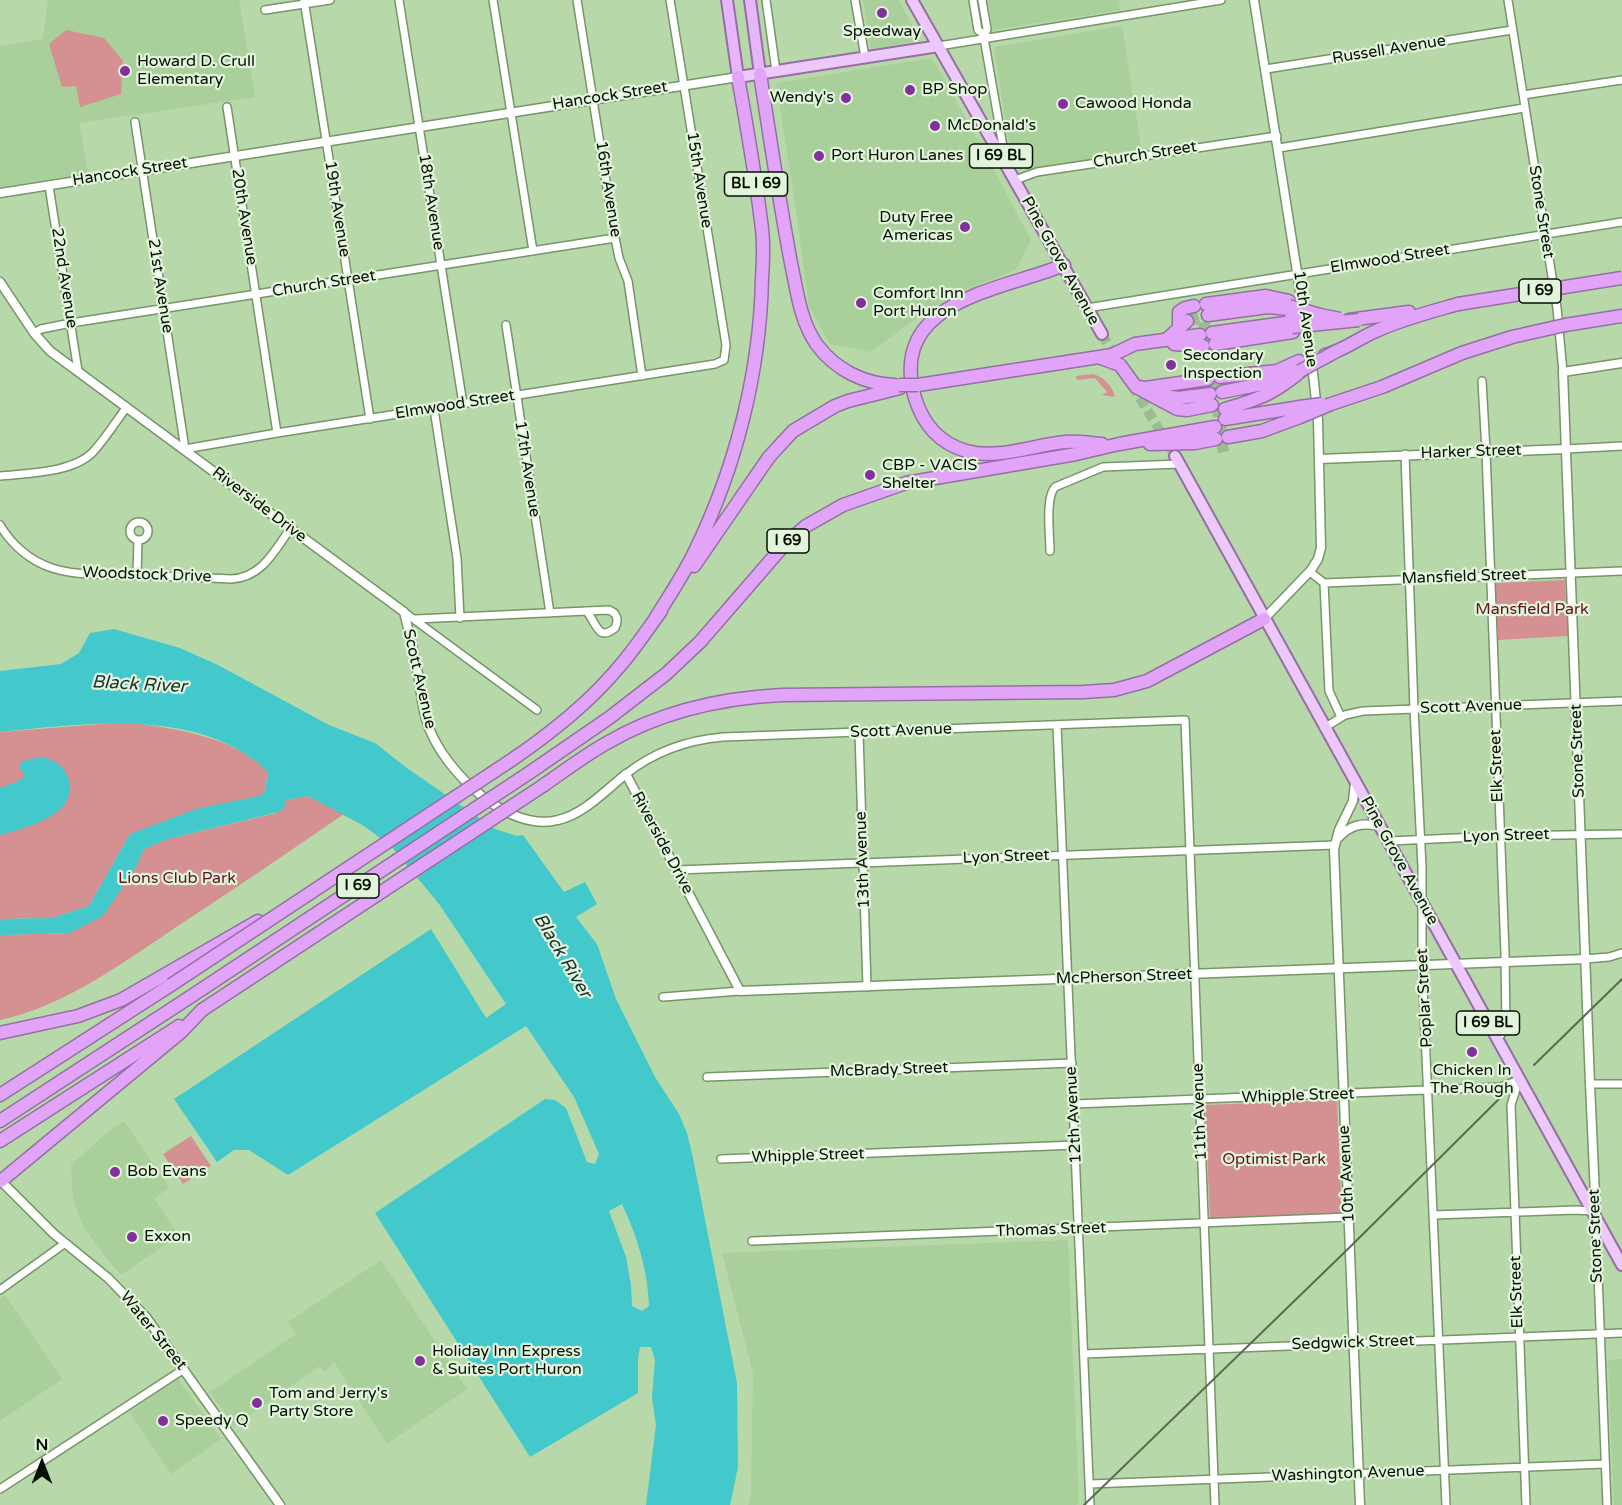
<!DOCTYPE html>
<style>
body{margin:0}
#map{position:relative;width:1622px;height:1505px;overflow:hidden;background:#b7d9aa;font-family:"Varela Round",sans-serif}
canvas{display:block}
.north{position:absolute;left:12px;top:1433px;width:60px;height:60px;-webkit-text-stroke:4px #e3f4dc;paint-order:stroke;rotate:0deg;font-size:16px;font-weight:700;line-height:24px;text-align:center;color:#051002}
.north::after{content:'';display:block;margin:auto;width:21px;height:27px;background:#051002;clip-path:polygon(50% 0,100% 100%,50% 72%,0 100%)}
</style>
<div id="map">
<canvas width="1622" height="1505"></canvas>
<div class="north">N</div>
</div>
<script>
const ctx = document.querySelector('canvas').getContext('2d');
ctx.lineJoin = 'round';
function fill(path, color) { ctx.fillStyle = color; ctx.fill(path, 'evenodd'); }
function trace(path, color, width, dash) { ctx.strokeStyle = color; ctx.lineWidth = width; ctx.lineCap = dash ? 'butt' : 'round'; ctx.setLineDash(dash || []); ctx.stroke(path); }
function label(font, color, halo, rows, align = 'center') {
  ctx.font = font + ' "Varela Round",sans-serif'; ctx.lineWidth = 4.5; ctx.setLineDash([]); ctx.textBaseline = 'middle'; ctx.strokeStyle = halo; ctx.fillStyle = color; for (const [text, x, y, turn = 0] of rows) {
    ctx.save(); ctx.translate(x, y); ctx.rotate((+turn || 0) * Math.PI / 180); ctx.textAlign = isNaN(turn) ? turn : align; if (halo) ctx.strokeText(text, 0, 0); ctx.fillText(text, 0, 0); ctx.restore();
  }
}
fill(new Path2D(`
 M 48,0 L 239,0 L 255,97 L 79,123 L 88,173 L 0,187 L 0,46 L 43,39 Z
 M 863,0 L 899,0 L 920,41 L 871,49 Z
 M 988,0 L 1119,0 L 1120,10 L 993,30 Z
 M 1122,26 L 1142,152 L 1026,170 L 1008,138 L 994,47 Z
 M 932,58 L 978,140 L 1031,240 L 1016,270 L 953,295 L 914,320 L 871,352 L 830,344 L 809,307 L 795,203 L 776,83 Z
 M 124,1121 L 169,1187 L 154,1199 L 179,1235 L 121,1275 L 105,1257 L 82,1224 L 73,1199 L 71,1165 L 104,1135 Z
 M 1068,1240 L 1079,1502 L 1076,1505 L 748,1505 L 751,1495 L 753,1373 L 722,1253 Z
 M 381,1260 L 467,1389 L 387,1444 L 334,1362 L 325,1372 L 320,1366 L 234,1426 L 210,1392 L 296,1334 L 288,1322 Z
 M 5,1295 L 62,1379 L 0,1421 L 0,1299 Z
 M 1622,1359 L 1622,1505 L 1614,1505 L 1608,1360 Z
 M 178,1379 L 221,1439 L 171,1474 L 129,1412 Z`), '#a9cf9a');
fill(new Path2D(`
 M 66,30 L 104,38 L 123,61 L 121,94 L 80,107 L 76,86 L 62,87 L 49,44 Z
 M 1092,374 C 1103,376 1113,386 1115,397 L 1102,395 L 1107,392 L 1095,378 L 1077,380 L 1076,376 Z
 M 1565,580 L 1568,636 L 1498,640 L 1495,583 Z
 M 126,722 C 177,729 230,735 268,771 L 265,791 L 260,796 L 130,834 L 89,906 L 52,918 L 0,919 L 0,732 Z
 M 308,796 L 344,814 C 290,851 236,888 181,924 C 127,960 64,1007 0,1020 L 0,935 L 70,933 L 135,869 L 143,849 L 168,839 L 276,813 L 286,800 Z
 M 1337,1100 L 1342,1215 L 1210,1220 L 1205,1105 Z
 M 191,1136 L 211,1166 L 183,1184 L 163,1154 Z`), '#d59092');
fill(new Path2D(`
 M 114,629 L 180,648 L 218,665 L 329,725 L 375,743 L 407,768 L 495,829 L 517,836 L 523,835 L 564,892 L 585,882 L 597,904 L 576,917 L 597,944 L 616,999 L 655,1077 L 679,1114 L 687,1133 L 693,1158 L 737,1383 L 738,1467 L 730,1505 L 646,1505 L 656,1425 L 652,1398 L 655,1360 L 651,1347 L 640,1347 L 638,1359 L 638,1393 L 530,1457 L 375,1213 L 545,1099 L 555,1100 L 566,1108 L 587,1162 L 595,1164 L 599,1154 L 574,1097 L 526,1026 L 288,1175 L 249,1150 L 234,1150 L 217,1162 L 174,1099 L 431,929 L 486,1018 L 506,1004 L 439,904 L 391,846 L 364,826 L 308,796 L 286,800 L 284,809 L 278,812 L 168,839 L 144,849 L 135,869 L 103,916 L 70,933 L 0,935 L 0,919 L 52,918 L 89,906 L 130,834 L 196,809 L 259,796 L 265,791 L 268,772 C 200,706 85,724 0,732 L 0,671 L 61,664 L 79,653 L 90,633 ZM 622,1204 C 637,1236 648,1271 649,1306 L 642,1311 L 632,1306 L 631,1285 L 626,1257 L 609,1211 Z
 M 39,757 C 62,758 80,783 64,805 C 52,821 19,830 0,835 L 0,788 L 19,781 L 25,776 L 19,767 L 21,762 Z`), '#43c9cb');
trace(new Path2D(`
 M 1102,334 L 1118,361
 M 1132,385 L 1175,456`), '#9cbb91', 10, [10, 5]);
trace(new Path2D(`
 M 1187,321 L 1208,315
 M 1199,329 L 1211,327
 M 1201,340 L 1214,338
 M 1209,387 L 1221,384
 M 1212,412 L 1225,409
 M 1215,433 L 1227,431
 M 1217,447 L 1228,445`), '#9cbb91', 12, [12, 6]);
const minor = new Path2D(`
 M 304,0 L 370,419
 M 399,0 L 463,404
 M 493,0 L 533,251
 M 577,0 L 615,238 L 619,258 L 628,281 L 642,376
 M 766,0 L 776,71
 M 855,0 L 865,57
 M 973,0 L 978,30 L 984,35
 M 982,0 L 987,29 L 984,38 L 1005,158
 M 1508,0 L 1557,308 L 1563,372
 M 265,10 L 330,0
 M 939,46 L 1221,0
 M 1266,69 L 1512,30
 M 1523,95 L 1622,80
 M 227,107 L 277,433
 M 135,122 L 185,449 L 277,433 L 715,364 L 724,360 L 726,345 L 670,0
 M 1279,148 L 1524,108
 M 1015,180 L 1037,172 L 1277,136
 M 49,186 L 78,371
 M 1087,308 L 1622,222
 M 506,325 L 550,613
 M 34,333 L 41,329 L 71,323 L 615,238
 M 1482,381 L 1486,451 L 1505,953 L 1506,1029 L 1497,1039
 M 434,409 L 457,558 L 460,618
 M 1566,449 L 1622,446
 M 1405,454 L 1414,709 L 1422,867 L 1422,966 L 1446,1505
 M 0,476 C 27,473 73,473 93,452 C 105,439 115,423 126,408
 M130 531a9 9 0 1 1 18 0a9 9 0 1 1-18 0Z
 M 0,525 C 11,544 30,561 52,568 C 73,575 98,574 120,575 C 157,576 194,577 231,579 C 261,578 274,552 290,529
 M 1050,551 C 1050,535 1045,498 1055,487 L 1103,467 L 1179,464
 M 1310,572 L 1324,583 L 1622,571
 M 137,575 L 138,540
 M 1324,583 L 1329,691 L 1341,717
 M 404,612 L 537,710
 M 416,619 L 608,610 C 617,612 619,620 615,628 C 597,643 596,620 586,611
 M 1057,725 L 1090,1505
 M 1324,728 L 1345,715 L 1363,711 L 1622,701
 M 859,733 L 867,987
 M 626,774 C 654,752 688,740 723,737 L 1185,720 L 1215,1505
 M 1389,841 L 1500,836 L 1622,834
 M 677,870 L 1335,845
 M 1585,959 L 1609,957 L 1622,953
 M 663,997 L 740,991
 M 707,1077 L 1072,1063
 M 1519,1080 L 1511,1105 L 1526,1505
 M 1590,1084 L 1622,1084
 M 1074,1104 L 1501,1087 L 1519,1080
 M 721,1159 L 1076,1145
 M 1434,1215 L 1576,1210 L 1592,1211
 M 1596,1223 L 1607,1505
 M 752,1241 L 1349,1217
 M 0,1290 L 64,1244
 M 1084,1354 L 1622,1333
 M 1090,1484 L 1605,1464
 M 0,1489 L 184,1369`);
const tertiary = new Path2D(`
 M 1254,0 L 1313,373 L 1318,420 L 1321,548 L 1318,559 L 1311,570 L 1264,619
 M 0,193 L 738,77
 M 0,282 L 34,333 L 50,351 L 404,612 C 409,632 414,653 418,674 C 421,692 422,711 429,728 C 446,772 508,833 558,820 C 584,814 606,790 626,774 L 740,991 L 1585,959
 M 1320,459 L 1566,449
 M 1355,783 L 1353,801 L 1339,830 L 1334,849 L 1360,1505
 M 1337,839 C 1350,825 1361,822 1380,826
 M 0,1180 L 54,1234 L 108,1278 L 146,1317 L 280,1505
 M 1596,1217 L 1590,1084 L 1563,372 L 1622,363`);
const primary = new Path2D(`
 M 912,0 L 1102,334
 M 738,77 L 939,46
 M 1175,456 C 1325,725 1473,996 1622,1265`);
const trunk = new Path2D(`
 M 727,0 L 738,77
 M 750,0 L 760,74`);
const motorway = new Path2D(`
 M 760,74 C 770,137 779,200 791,263 C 797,291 800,321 817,345 C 836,370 864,384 895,385
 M 1064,265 C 1000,291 887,300 915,398 C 923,424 939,443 966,451 C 998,460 1033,445 1065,442 C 1077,441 1090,443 1102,444
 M 1206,304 L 1266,296 L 1289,301
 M 1208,315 L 1268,307 L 1290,309
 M 1349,320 L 1409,312
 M 1565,325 L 1622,316
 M 1179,326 L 1179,312 L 1185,308 L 1194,306
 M 1212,333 L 1292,322
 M 1166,340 L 1187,321
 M 1174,344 L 1203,346
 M 1215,344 L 1293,332
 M 1325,355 C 1343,351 1359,338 1376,331 C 1402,319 1430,312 1458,304
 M 1101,358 L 1120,365 L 1136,387 L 1177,409 L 1187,410 L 1212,405
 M 1220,377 L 1277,371 L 1299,361
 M 918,385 L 1112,355 L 1135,344 L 1200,335
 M 1138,387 L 1145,388 L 1208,379
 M 1222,392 L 1272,382 L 1291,376
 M 1158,395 L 1178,398 L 1210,394
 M 1331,404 L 1382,387 L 1462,353
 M 1225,409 C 1263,398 1275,393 1305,368
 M 1225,419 L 1300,407
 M 1228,437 L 1262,431 L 1300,417
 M 1150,444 L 1195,443 L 1216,439
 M 694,566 L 769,457 L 793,431 L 835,406 L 848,401 L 900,388
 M 656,617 C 670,595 684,574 695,551 C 736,467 760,372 762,279 C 763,263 764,246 762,229 C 756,178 747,127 738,77
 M 510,761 C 550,734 588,704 619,667 C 634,650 647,630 661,611
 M 529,773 L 609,718 L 666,674 L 700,642 L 784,545 L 806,526 L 843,505 L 906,483 L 1076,454 L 1119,444 L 1215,427
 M 544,785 C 564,771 584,756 605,744 C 659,712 720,698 782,695 L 1083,692 L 1114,690 L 1147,681 L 1264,619
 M 0,1033 L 78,1016 L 121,1000 L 258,921
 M 0,1095 L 171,985
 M 0,1121 L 187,999
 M 0,1141 L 179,1026
 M 1,1181 L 180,1033 L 202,1010`);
trace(minor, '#769569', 10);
trace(tertiary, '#769569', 11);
trace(primary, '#9470a2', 14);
trace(trunk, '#9470a2', 14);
trace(motorway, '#9470a2', 15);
trace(minor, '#fff', 7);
trace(tertiary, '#fff', 8);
trace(primary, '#edc8fb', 10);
trace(trunk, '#e7b6fa', 10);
trace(motorway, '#e1a4f8', 12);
trace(new Path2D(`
 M 1534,1065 L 1622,979
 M 1084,1505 L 1351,1246 L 1499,1099`), '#576d50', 2);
const motorwayBridge = new Path2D(`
 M 1458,304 L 1622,278
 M 1289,306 L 1320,315 L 1340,319
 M 1291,317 L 1315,318
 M 1292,327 L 1359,320
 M 1462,353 L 1512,337 L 1565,325
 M 1300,371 L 1335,352
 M 899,385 L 918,385
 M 1300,407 L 1322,404
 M 1300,417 L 1331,404
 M 171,985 L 510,761
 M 187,999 L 529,773
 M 202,1010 L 544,785`);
trace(motorwayBridge, '#9470a2', 15, []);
trace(motorwayBridge, '#e1a4f8', 12);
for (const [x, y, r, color] of [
 [882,13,6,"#832f9e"],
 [125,71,6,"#832f9e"],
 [910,90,6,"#832f9e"],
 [846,98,6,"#832f9e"],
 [1063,104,6,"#832f9e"],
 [935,126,6,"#832f9e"],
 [819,156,6,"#832f9e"],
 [965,227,6,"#832f9e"],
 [861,303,6,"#832f9e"],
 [1171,365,6,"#832f9e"],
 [870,475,6,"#832f9e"],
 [1472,1052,6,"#832f9e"],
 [115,1172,6,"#832f9e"],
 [132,1237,6,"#832f9e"],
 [420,1361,6,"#832f9e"],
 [257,1403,6,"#832f9e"],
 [163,1421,6,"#832f9e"]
]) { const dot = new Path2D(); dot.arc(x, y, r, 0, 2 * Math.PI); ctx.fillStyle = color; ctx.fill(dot); trace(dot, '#e3f4dc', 2); }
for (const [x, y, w] of [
 [1001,156,63],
 [756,184,63],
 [1540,291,42],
 [788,541,42],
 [358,886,42],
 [1488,1023,63]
]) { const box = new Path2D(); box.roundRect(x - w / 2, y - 12, w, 24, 4.5); ctx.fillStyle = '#e3f4dc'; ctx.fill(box); trace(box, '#051002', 1.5); }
label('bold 15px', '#051002', null, [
 ["I 69 BL",1001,156],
 ["BL I 69",756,184],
 ["I 69",1540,291],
 ["I 69",788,541],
 ["I 69",358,886],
 ["I 69 BL",1488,1023]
]);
label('16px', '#051002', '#e3f4dc', [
 ["Speedway",882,32,"center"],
 ["Howard D. Crull",137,62],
 ["Elementary",137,80],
 ["BP Shop",922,90],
 ["Wendy's",834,98,"right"],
 ["Cawood Honda",1075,104],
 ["McDonald's",947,126],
 ["Port Huron Lanes",831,156],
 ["Duty Free",953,218,"right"],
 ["Americas",953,236,"right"],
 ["Comfort Inn",873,294],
 ["Port Huron",873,312],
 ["Secondary",1183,356],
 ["Inspection",1183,374],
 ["CBP - VACIS",882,466],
 ["Shelter",882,484],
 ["Chicken In",1472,1071,"center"],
 ["The Rough",1472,1089,"center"],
 ["Bob Evans",127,1172],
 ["Exxon",144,1237],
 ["Holiday Inn Express",432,1352],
 ["& Suites Port Huron",432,1370],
 ["Tom and Jerry's",269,1394],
 ["Party Store",269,1412],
 ["Speedy Q",175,1421]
], 'left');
label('16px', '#051002', '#e3f4dc', [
 ["Russell Avenue",1389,50,-9],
 ["Hancock Street",610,96,-9],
 ["Church Street",1145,155,-9],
 ["Hancock Street",130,172,-9],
 ["15th Avenue",699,180,81],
 ["16th Avenue",608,189,81],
 ["18th Avenue",431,202,81],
 ["19th Avenue",337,209,81],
 ["Stone Street",1541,212,81],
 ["20th Avenue",244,217,81],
 ["Elmwood Street",1390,259,-9],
 ["Pine Grove Avenue",1060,261,61],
 ["22nd Avenue",64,278,81],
 ["Church Street",324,284,-9],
 ["21st Avenue",160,286,81],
 ["10th Avenue",1305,319,82],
 ["Elmwood Street",455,405,-9],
 ["Harker Street",1471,452,-2],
 ["17th Avenue",527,469,81],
 ["Riverside Drive",259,505,37],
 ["Woodstock Drive",147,575,2],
 ["Mansfield Street",1464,577,-2],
 ["Scott Avenue",419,679,77],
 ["Scott Avenue",1471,707,-2],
 ["Scott Avenue",901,731,-2],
 ["Stone Street",1578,751,-92],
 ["Elk Street",1497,766,-92],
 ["Lyon Street",1506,836,-2],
 ["Riverside Drive",662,843,62],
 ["Lyon Street",1006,857,-2],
 ["13th Avenue",863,860,-92],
 ["Pine Grove Avenue",1399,861,61],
 ["McPherson Street",1124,977,-2],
 ["Poplar Street",1425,998,-93],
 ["McBrady Street",889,1070,-2],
 ["Whipple Street",1298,1096,-2],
 ["11th Avenue",1200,1112,-92],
 ["12th Avenue",1074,1115,-93],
 ["Whipple Street",808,1156,-2],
 ["10th Avenue",1347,1174,-93],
 ["Thomas Street",1051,1230,-2],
 ["Stone Street",1596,1236,-92],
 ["Elk Street",1517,1292,-92],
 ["Water Street",153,1331,51],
 ["Sedgwick Street",1353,1343,-2],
 ["Washington Avenue",1348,1474,-2]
]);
label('16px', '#63101f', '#e3f4dc', [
 ["Mansfield Park",1532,610],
 ["Lions Club Park",177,879],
 ["Optimist Park",1274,1160]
]);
label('italic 18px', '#1a3031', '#e3f4dc', [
 ["Black River",139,685,3],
 ["Black River",562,956,59]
]);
</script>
